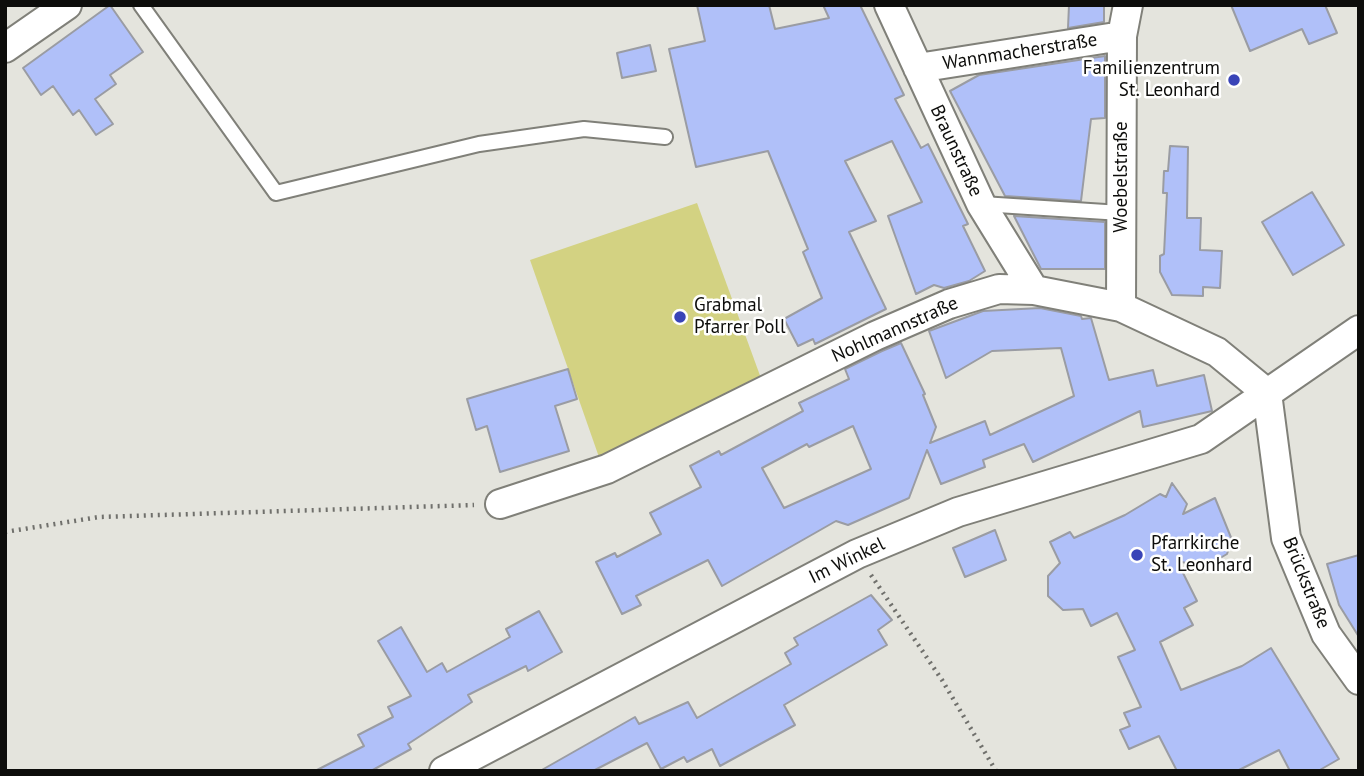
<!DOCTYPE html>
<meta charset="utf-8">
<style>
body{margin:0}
#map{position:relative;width:1364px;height:776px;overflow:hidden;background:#e4e4dd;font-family:"PT Sans",sans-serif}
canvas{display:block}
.frame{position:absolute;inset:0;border:7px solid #0d0d0b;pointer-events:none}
</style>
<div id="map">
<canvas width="1364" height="776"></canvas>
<div class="frame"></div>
</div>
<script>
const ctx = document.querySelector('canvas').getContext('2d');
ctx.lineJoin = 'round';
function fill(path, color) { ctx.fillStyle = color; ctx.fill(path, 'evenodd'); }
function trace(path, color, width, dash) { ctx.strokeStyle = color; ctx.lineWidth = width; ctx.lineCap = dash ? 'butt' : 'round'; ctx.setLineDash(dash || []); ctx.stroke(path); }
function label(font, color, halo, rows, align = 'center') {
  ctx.font = font + ' "PT Sans",sans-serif'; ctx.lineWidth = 5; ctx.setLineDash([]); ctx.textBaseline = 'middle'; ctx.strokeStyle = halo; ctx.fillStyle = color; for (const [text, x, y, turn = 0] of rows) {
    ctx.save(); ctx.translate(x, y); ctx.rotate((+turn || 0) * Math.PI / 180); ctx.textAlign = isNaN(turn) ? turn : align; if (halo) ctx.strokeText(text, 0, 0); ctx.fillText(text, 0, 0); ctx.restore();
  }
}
fill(new Path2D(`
 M 697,203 L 762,381 L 600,460 L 530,260 Z`), '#d3d282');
const building = new Path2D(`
 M 110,5 L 143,52 L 110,75 L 116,84 L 95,99 L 113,124 L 96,135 L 79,110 L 73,115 L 53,86 L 41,95 L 23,68 Z
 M 697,5 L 769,5 L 775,29 L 829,18 L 823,5 L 860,5 L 904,95 L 895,99 L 921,148 L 928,144 L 968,224 L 963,226 L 985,271 L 969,281 L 944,288 L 934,285 L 916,294 L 888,216 L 922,202 L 892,141 L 845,161 L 876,221 L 849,232 L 886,309 L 815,344 L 813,339 L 798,346 L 784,319 L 822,298 L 803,252 L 808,249 L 768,151 L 696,167 L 669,49 L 705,41 Z
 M 1069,5 L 1104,5 L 1104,22 L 1068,28 Z
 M 1231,5 L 1325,5 L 1337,33 L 1309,44 L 1302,29 L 1250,51 Z
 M 650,45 L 656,71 L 622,78 L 617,53 Z
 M 1105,56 L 1105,118 L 1091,119 L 1081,201 L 1005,196 L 950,91 L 979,75 Z
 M 1170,146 L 1188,147 L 1187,218 L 1201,218 L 1200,250 L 1222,251 L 1220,288 L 1203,287 L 1203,296 L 1172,295 L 1160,272 L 1160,256 L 1164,254 L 1167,193 L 1163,193 L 1164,171 L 1168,171 Z
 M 1312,192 L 1344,245 L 1293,275 L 1262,222 Z
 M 1014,216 L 1105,222 L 1105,269 L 1041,269 Z
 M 1040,308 L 1081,316 L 1082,319 L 1091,318 L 1109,380 L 1153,370 L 1157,386 L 1204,375 L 1212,411 L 1143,427 L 1140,411 L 1033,462 L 1024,444 L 983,460 L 985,467 L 941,484 L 927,450 L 909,498 L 848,525 L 836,521 L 722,586 L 708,560 L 636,596 L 641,605 L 622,614 L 596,562 L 615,553 L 617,557 L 661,534 L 650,513 L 701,487 L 690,466 L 719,451 L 721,455 L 803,411 L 799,403 L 849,379 L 845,369 L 882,351 L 901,343 L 925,394 L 923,395 L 936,427 L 930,443 L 985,421 L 990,435 L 1074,396 L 1061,348 L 992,351 L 946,378 L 929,331 L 983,311 ZM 853,426 L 871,469 L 784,508 L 762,468 L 807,444 L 809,447 Z
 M 568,369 L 577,399 L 555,406 L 569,451 L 500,472 L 487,426 L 476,430 L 467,399 Z
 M 1172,483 L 1187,504 L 1183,514 L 1215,498 L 1232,540 L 1227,554 L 1205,567 L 1177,561 L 1197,601 L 1184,608 L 1193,625 L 1160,642 L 1181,690 L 1242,666 L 1271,648 L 1339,759 L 1318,771 L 1290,771 L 1279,750 L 1237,771 L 1177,771 L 1159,736 L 1129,749 L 1120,730 L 1130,726 L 1124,713 L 1141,707 L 1118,657 L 1135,650 L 1117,613 L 1091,626 L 1083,609 L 1063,610 L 1048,596 L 1048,576 L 1060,563 L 1050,542 L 1070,532 L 1074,538 L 1125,515 L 1160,494 L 1166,497 Z
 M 995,530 L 1006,560 L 965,577 L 953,548 Z
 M 1359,555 L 1359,637 L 1339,605 L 1327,564 Z
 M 871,595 L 892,620 L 878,630 L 887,645 L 784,705 L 795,725 L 720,766 L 712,749 L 687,762 L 684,757 L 661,769 L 647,743 L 593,771 L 540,771 L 635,717 L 639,724 L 688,702 L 697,718 L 791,664 L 785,653 L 798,645 L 794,638 Z
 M 539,611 L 562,652 L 528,671 L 526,666 L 468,695 L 472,702 L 408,744 L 411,749 L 371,771 L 315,771 L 364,746 L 358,735 L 393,717 L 388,707 L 411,696 L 378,641 L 401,627 L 427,672 L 442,663 L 447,672 L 510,637 L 506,629 Z`);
fill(building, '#b0c0f9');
trace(building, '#9a9ca3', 2);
const lane = new Path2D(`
 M 141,5 L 276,193 L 479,144 L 584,129 L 665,137
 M 982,204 L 1121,213`);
const street = new Path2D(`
 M 889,5 L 981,204 L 1034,290
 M 5,48 L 67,5
 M 918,68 L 1122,36
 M 1121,307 L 1122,36 L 1128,5
 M 1267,393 L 1286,538 L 1326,634 L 1359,680
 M 500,504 L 607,469 L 875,336 L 949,304 L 999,289 L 1034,290 L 1121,307 L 1217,352 L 1267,393
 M 444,771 L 857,554 L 958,512 L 1201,439 L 1359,330`);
trace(lane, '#808079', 18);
trace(street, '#808079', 32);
trace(new Path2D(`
 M 5,532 L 99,517 L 474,505
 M 871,575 L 942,680 L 996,771`), '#70706c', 4.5, [2, 5]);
trace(lane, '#fff', 14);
trace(street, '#fff', 28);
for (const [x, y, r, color] of [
 [1234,80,7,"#3944b7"],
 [680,317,7,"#3944b7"],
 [1137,555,7,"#3944b7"]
]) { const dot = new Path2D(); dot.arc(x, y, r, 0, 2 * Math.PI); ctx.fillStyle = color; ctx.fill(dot); trace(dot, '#fffffe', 2.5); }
label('19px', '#0d0d0b', '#fffffe', [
 ["Wannmacherstraße",1020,52,-9],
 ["Braunstraße",956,151,65],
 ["Woebelstraße",1122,177,-90],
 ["Nohlmannstraße",895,330,-24],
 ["Im Winkel",847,561,-26],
 ["Brückstraße",1306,583,68]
]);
label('19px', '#0d0d0b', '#fffffe', [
 ["Familienzentrum",1220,69,"right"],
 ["St. Leonhard",1220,91,"right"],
 ["Grabmal",694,306],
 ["Pfarrer Poll",694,328],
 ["Pfarrkirche",1151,544],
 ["St. Leonhard",1151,566]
], 'left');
</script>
